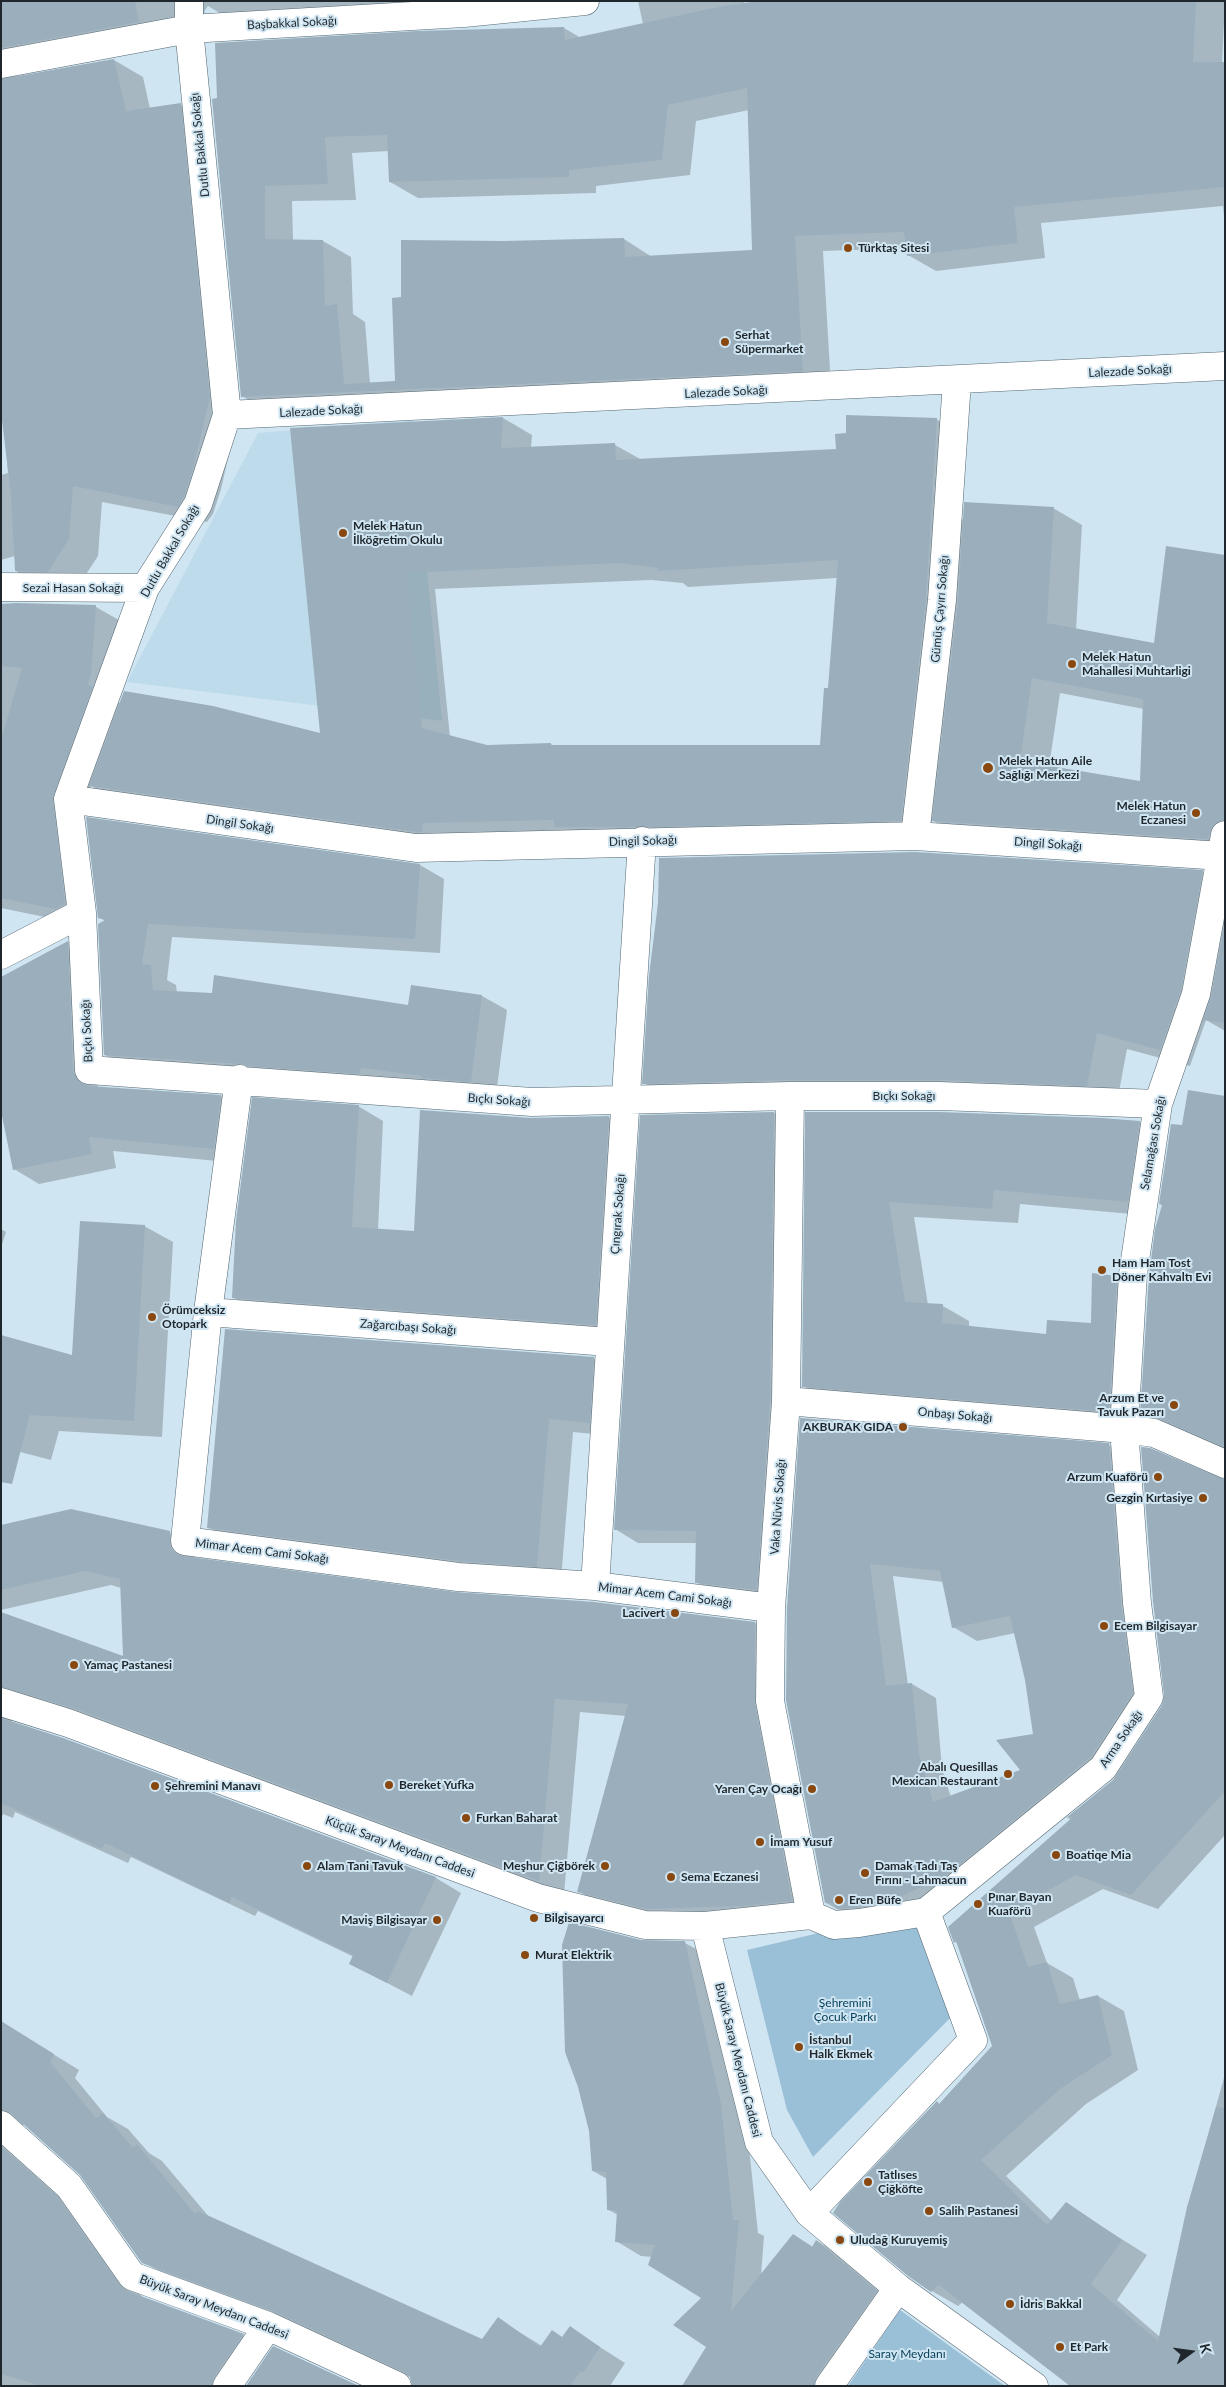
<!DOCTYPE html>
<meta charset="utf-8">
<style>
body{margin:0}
#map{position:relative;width:1226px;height:2387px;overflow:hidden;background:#d0e5f2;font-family:Lato,sans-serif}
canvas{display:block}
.frame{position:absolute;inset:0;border:2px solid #1f272c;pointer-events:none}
.north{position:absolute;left:1166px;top:2327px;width:50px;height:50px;-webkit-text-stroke:4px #d0e5f2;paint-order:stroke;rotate:76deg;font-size:14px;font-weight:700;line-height:20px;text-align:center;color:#1f272c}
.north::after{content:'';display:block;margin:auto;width:18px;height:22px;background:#1f272c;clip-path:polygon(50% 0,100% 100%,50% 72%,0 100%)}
</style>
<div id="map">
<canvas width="1226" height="2387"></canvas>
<div class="frame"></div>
<div class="north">K</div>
</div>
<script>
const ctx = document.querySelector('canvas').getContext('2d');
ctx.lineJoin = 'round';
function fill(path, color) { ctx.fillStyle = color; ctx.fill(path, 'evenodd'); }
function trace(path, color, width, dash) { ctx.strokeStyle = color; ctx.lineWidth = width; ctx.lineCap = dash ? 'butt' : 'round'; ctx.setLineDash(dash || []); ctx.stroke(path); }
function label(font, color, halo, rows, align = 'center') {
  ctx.font = font + ' Lato,sans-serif'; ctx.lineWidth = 4; ctx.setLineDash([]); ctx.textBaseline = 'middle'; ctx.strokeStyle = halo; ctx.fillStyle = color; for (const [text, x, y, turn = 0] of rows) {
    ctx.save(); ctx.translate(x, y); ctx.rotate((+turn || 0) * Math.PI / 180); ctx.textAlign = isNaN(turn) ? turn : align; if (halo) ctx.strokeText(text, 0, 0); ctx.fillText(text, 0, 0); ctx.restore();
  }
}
fill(new Path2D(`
 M 412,420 L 442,721 L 127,682 L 258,433 Z`), '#bedbec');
fill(new Path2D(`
 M 912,1911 L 957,2011 L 813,2157 L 787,2110 L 747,1950 Z
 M 900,2310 L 1005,2386 L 848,2386 Z`), '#9ac0d7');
fill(new Path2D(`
 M 1,1 L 483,1 L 245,28 L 208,6 L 205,10 L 202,28 L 20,69 L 15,79 L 114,60 L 143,77 L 150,109 L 180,104 L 209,121 L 238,415 L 221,489 L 213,514 L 207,522 L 102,502 L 98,556 L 77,588 L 45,588 L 16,571 L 15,556 L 1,560 L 1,475 L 8,473 L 4,422 L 1,422 Z
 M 638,1 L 744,1 L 745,4 L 766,1 L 1225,1 L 1222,64 L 1225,64 L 1225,227 L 1223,206 L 1041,223 L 1045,258 L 936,271 L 908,255 L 907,248 L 823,251 L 831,387 L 270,412 L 242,396 L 213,100 L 564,28 L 581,38 L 643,24 ZM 749,110 L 754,251 L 652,257 L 624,239 L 504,242 L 402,298 L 396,382 L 370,384 L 365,322 L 353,314 L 351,257 L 323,241 L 293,241 L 292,201 L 356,200 L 352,153 L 389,151 L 390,182 L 418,198 L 596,193 L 596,186 L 690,175 L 696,121 Z
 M 503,418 L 532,435 L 531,448 L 615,445 L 642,460 L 838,450 L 936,419 L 965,436 L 960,517 L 964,520 L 1053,508 L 1082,525 L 1076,630 L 1155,644 L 1225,557 L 1225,854 L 962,837 L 932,820 L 930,837 L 452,839 L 120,802 L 91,786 L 81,814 L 84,925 L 1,908 L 1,605 L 96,607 L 124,623 L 117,701 L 121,704 L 322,734 L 291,429 ZM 837,578 L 829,689 L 821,746 L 555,747 L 551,744 L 487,746 L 450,737 L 435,589 L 651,580 L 683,583 L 688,587 ZM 1060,693 L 1144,709 L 1141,782 L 1049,767 Z
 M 420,865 L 444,879 L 440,953 L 172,937 L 167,980 L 176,985 L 177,993 L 410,1006 L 412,986 L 482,996 L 507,1010 L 496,1095 L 130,1069 L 105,1055 L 105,921 L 99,917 Z
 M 1202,872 L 1225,885 L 1225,1031 L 1206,1020 L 1190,1066 L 1127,1049 L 1117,1102 L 673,1100 L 644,1083 Z
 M 68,942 L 92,956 L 98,1088 L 221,1096 L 245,1111 L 238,1163 L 113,1151 L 116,1168 L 39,1184 L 14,1169 Z
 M 1225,1097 L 1225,1449 L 1169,1431 L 1142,1415 L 1184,1126 Z
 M 358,1106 L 383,1121 L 378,1230 L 415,1232 L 531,1119 L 609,1117 L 633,1131 L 620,1339 L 258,1312 L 233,1297 Z
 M 774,1113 L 797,1126 L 779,1603 L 719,1595 L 697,1582 L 697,1543 L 638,1543 L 615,1529 Z
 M 807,1113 L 1139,1122 L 1166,1137 L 1154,1216 L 1020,1204 L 1018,1223 L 914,1217 L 928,1305 L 943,1306 L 969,1321 L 969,1327 L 1047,1335 L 1092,1324 L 1117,1277 L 1143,1292 L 1135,1426 L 829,1401 L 803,1386 Z
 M 144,1226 L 173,1242 L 162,1437 L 59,1431 L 51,1460 L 1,1447 L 73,1356 Z
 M 1,1229 L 6,1232 L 1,1248 Z
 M 593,1358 L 618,1372 L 614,1436 L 573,1432 L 561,1580 L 233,1542 L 208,1527 Z
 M 802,1419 L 1109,1445 L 1133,1459 L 1156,1707 L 971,1888 L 850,1916 L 826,1903 ZM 893,1576 L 944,1582 L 953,1627 L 977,1641 L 1015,1633 L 1026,1680 L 1034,1735 L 1022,1770 L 951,1797 L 942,1769 L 936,1698 L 912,1684 L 908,1685 Z
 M 1223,1480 L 1225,1481 L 1225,1835 L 1158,1909 L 1103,1889 L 1034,1927 L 1047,1963 L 1073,1978 L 1080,2001 L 1098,1996 L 1124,2011 L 1138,2070 L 1086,2104 L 1006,2176 L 1052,2221 L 1066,2204 L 1147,2255 L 1117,2300 L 1160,2337 L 1188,2208 L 1225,2074 L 1225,2386 L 963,2302 L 958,2306 L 932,2291 L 937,2103 L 940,2105 L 993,2047 L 959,1944 L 955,1942 L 1071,1820 L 1068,1818 L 1114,1781 L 1164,1705 Z
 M 1,1527 L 170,1533 L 195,1547 L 196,1559 L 456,1594 L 755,1623 L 780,1638 L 780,1719 L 817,1915 L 674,1923 L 604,1906 L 578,1891 L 626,1716 L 580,1712 L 564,1894 L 11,1713 L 12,1723 L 436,1878 L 461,1893 L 412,1996 L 351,1964 L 354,1957 L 258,1911 L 255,1916 L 131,1857 L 128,1863 L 15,1812 L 13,1818 L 3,1814 L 1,1820 L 1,1613 L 124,1658 L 121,1588 L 111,1585 L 1,1610 Z
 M 641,1941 L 685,1943 L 711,1957 L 746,2119 L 758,2233 L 764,2236 L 761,2276 L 794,2235 L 813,2247 L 817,2241 L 842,2256 L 902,2306 L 846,2386 L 683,2386 L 708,2346 L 703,2298 L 652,2257 L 641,2256 L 616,2241 L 618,2215 L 609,2210 L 607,2179 L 593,2171 Z
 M 1,2022 L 79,2070 L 75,2078 L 107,2117 L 128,2129 L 149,2153 L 162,2161 L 210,2218 L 482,2341 L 498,2319 L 542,2346 L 563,2338 L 570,2328 L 625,2363 L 610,2386 L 414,2386 L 411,2377 L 301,2326 L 169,2277 L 143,2262 L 80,2174 L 25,2124 L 15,2129 L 83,2213 L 143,2298 L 243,2335 L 268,2349 L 244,2386 L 1,2386 Z`), '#0003');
fill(new Path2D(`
 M 1,1 L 135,1 L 139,22 L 1,48 Z
 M 757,1 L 1196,1 L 1193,62 L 1225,62 L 1225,187 L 1014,207 L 1018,243 L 907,256 L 904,232 L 795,236 L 803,371 L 241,397 L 212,99 L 217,98 L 215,43 L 417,31 L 564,27 L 565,40 L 718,7 ZM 747,88 L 752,250 L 625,257 L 624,238 L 504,241 L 401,240 L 401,297 L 392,298 L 395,381 L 344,384 L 337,304 L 325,306 L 323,240 L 265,239 L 265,186 L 328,184 L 325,137 L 387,135 L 389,182 L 569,177 L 569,170 L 662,160 L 668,105 Z
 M 114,59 L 126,111 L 181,103 L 210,398 L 192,472 L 184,497 L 178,507 L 73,486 L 69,539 L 48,572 L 15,571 L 11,495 L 1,412 L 1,79 Z
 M 846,415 L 937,418 L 926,599 L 901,821 L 660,827 L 554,827 L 554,820 L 423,823 L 422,832 L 417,832 L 89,786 L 124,691 L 213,706 L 320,733 L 290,428 L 503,417 L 501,448 L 615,443 L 616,460 L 836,449 L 835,434 L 846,433 ZM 838,560 L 828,688 L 824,688 L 820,745 L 551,745 L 551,743 L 487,745 L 422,728 L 406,573 L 620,563 L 658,568 L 658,571 Z
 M 964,502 L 1054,507 L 1047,623 L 1154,643 L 1166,546 L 1225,555 L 1225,820 L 1213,825 L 1208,839 L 932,821 L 958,602 ZM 1032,678 L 1143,699 L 1140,781 L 1020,761 Z
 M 16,603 L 96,605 L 91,675 L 88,685 L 93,686 L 53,797 L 65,904 L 55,909 L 1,898 L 1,740 L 22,668 L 1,666 L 1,604 Z
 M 86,817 L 420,864 L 415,939 L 148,924 L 142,964 L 151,965 L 153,990 L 212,993 L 214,975 L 408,1005 L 411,985 L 482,995 L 471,1082 L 422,1078 L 422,1076 L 361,1068 L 360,1074 L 247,1066 L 241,1064 L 104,1055 L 98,924 L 105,920 L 98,918 Z
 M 915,852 L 1203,870 L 1181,990 L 1160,1050 L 1097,1033 L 1087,1086 L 939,1080 L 790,1080 L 642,1084 L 649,976 L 658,903 L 659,858 Z
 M 1225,923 L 1225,1023 L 1203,1020 L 1211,997 Z
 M 68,941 L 73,1071 L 76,1078 L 88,1086 L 221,1095 L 214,1149 L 89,1137 L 92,1154 L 13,1170 L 1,1111 L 1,977 Z
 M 1188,1090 L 1225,1096 L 1225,1444 L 1222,1446 L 1160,1419 L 1140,1415 L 1149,1276 L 1155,1229 L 1162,1205 L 1159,1204 L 1171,1124 L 1182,1125 Z
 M 252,1097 L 359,1105 L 352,1227 L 414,1231 L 420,1110 L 531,1118 L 609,1116 L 596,1325 L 232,1298 L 236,1221 Z
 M 774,1112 L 770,1400 L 757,1590 L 695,1583 L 696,1531 L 614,1530 L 640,1115 Z
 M 805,1112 L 939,1112 L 1102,1118 L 1140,1121 L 1128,1202 L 994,1190 L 992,1209 L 889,1202 L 905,1302 L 943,1304 L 942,1323 L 1046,1334 L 1047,1320 L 1091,1323 L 1092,1273 L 1117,1276 L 1109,1412 L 802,1387 Z
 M 80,1221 L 145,1225 L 134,1421 L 30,1415 L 12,1484 L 1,1482 L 1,1335 L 72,1355 Z
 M 225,1329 L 594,1357 L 590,1423 L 549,1419 L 537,1567 L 460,1561 L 207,1528 Z
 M 800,1418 L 1109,1443 L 1121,1604 L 1133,1693 L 1091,1757 L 947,1875 L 894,1900 L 857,1907 L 837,1909 L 832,1903 L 825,1903 L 786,1700 L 787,1609 ZM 870,1564 L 940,1571 L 952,1628 L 1010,1616 L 1025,1680 L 1033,1734 L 996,1740 L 1020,1770 L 933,1802 L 919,1754 L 912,1683 L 886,1686 Z
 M 1141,1447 L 1150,1448 L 1224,1479 L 1225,1791 L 1131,1895 L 1076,1875 L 1009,1912 L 1028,1967 L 1047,1962 L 1060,2004 L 1098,1995 L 1112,2055 L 1060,2089 L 981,2160 L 1047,2225 L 1066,2202 L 1122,2240 L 1091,2284 L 1158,2341 L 1187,2207 L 1216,2107 L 1225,2108 L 1225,2386 L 1070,2386 L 939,2285 L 931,2292 L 908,2276 L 833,2213 L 840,2202 L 937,2101 L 939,2104 L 992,2046 L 956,1941 L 954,1943 L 948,1927 L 1074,1816 L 1066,1818 L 1113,1780 L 1162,1705 L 1164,1695 L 1153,1601 Z
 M 71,1509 L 170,1531 L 171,1548 L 176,1554 L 183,1556 L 456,1592 L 594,1602 L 755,1622 L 755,1704 L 792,1901 L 742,1906 L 647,1909 L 577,1892 L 628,1704 L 555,1699 L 539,1881 L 73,1708 L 1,1687 L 1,1612 L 123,1656 L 120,1579 L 85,1571 L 1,1590 L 1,1525 Z
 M 1,1718 L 63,1738 L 436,1877 L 387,1983 L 349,1964 L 353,1955 L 232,1897 L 229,1903 L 105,1843 L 102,1849 L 1,1803 Z
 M 569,1922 L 641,1940 L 685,1941 L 721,2104 L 733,2220 L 739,2220 L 731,2311 L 793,2234 L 812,2247 L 816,2240 L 877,2291 L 816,2377 L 814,2386 L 682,2386 L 706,2347 L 673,2325 L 701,2298 L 648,2265 L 655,2245 L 615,2242 L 617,2211 L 607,2210 L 606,2172 L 592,2171 L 589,2131 L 578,2087 L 565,2052 L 562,1945 Z
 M 1,2021 L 54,2054 L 50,2062 L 96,2118 L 103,2113 L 133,2148 L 137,2144 L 195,2214 L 198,2211 L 482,2339 L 498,2317 L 540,2347 L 552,2330 L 562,2337 L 570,2326 L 600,2347 L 583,2373 L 581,2371 L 570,2386 L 412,2386 L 410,2377 L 404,2372 L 275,2312 L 142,2263 L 80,2175 L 11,2113 L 1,2110 Z
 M 1,2146 L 57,2196 L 120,2285 L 127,2291 L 244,2334 L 214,2377 L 212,2386 L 41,2386 L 1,2374 Z
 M 273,2346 L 359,2386 L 246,2386 Z`), '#9aaebb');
const minor = new Path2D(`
 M 1,64 L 189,29 L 464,13 L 585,1
 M 227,415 L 1225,366
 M 1,587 L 145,588
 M 68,799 L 416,848 L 915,836 L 1222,856
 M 915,836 L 942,600 L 957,381
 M 82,913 L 68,799 L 145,588 L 198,504 L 227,415 L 189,29 L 189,1
 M 1,955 L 82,913 L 89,1070 L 532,1102 L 790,1096 L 939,1096 L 1158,1104
 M 239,1079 L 208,1312 L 185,1541 L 458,1577 L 595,1586 L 771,1608
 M 790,1096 L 786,1401 L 771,1608 L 770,1701 L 811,1915
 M 208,1312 L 609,1342
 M 786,1401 L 1124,1429 L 1154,1433 L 1225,1464
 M 595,1586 L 642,841
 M 1,1702 L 68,1723 L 538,1898 L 645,1925 L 705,1926 L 811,1915 L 834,1925 L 859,1923 L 926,1912 L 1103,1768 L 1149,1697 L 1137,1603 L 1124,1429 L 1133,1274 L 1158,1104 L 1196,994 L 1225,835
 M 705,1926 L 759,2142 L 809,2213 L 898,2288 L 1034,2386
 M 1,2125 L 69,2186 L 132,2276 L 268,2326 L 397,2386
 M 809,2213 L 973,2040 L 926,1912
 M 227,2386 L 268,2326
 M 829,2386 L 898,2288`);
trace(minor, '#546772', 29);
trace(minor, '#fff', 28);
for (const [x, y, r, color] of [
 [848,248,5,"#884810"],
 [725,342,5,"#884810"],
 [343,533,5,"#884810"],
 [1072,664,5,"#884810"],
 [988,768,6,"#884810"],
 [1196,813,5,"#884810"],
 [1102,1270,5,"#884810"],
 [152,1317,5,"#884810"],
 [1174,1405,5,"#884810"],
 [903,1427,5,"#884810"],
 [1158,1477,5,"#884810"],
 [1203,1498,5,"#884810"],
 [675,1613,5,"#884810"],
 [1104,1626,5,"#884810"],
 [74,1665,5,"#884810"],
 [1008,1774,5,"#884810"],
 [389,1785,5,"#884810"],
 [155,1786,5,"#884810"],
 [812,1789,5,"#884810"],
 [466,1818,5,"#884810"],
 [760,1842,5,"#884810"],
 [1056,1855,5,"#884810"],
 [307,1866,5,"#884810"],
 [605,1866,5,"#884810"],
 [865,1873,5,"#884810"],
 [671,1877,5,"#884810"],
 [839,1900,5,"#884810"],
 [978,1904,5,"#884810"],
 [534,1918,5,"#884810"],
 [437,1920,5,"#884810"],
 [525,1955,5,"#884810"],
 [799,2047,5,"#884810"],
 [868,2182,5,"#884810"],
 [929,2211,5,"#884810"],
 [840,2240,5,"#884810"],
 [1010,2304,5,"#884810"],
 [1060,2347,5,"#884810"]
]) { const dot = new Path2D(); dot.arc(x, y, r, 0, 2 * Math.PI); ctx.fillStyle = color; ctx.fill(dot); trace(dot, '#d0e5f2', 2); }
label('12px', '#1f272c', '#d0e5f2', [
 ["Başbakkal Sokağı",292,23,-3],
 ["Dutlu Bakkal Sokağı",200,145,-96],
 ["Lalezade Sokağı",1130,371,-3],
 ["Lalezade Sokağı",726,392,-3],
 ["Lalezade Sokağı",321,411,-3],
 ["Dutlu Bakkal Sokağı",170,551,-60],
 ["Sezai Hasan Sokağı",73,588],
 ["Gümüş Çayırı Sokağı",940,609,-85],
 ["Dingil Sokağı",240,824,8],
 ["Dingil Sokağı",643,841,-2],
 ["Dingil Sokağı",1048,844,4],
 ["Bıçkı Sokağı",87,1031,-93],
 ["Bıçkı Sokağı",904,1096],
 ["Bıçkı Sokağı",499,1100,4],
 ["Selamağası Sokağı",1153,1143,-80],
 ["Çıngırak Sokağı",618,1214,-86],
 ["Zağarcıbaşı Sokağı",408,1327,4],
 ["Onbaşı Sokağı",955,1415,5],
 ["Vaka Nüvis Sokağı",778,1507,-86],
 ["Mimar Acem Cami Sokağı",262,1551,7],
 ["Mimar Acem Cami Sokağı",665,1595,7],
 ["Arma Sokağı",1121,1739,-56],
 ["Küçük Saray Meydanı Caddesi",400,1847,20],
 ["Büyük Saray Meydanı Caddesi",738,2060,76],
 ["Büyük Saray Meydanı Caddesi",214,2307,21]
]);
label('bold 12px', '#1f272c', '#d0e5f2', [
 ["Türktaş Sitesi",858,248],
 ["Serhat",735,335],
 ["Süpermarket",735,349],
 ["Melek Hatun",353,526],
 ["İlköğretim Okulu",353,540],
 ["Melek Hatun",1082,657],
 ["Mahallesi Muhtarligi",1082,671],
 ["Melek Hatun Aile",999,761],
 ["Sağlığı Merkezi",999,775],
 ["Melek Hatun",1186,806,"right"],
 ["Eczanesi",1186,820,"right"],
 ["Ham Ham Tost",1112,1263],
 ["Döner Kahvaltı Evi",1112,1277],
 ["Örümceksiz",162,1310],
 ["Otopark",162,1324],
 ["Arzum Et ve",1164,1398,"right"],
 ["Tavuk Pazarı",1164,1412,"right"],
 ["AKBURAK GIDA",893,1427,"right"],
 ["Arzum Kuaförü",1148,1477,"right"],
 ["Gezgin Kırtasiye",1193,1498,"right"],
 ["Lacivert",665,1613,"right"],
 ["Ecem Bilgisayar",1114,1626],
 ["Yamaç Pastanesi",84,1665],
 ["Abalı Quesillas",998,1767,"right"],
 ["Mexican Restaurant",998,1781,"right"],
 ["Bereket Yufka",399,1785],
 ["Şehremini Manavı",165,1786],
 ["Yaren Çay Ocağı",802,1789,"right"],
 ["Furkan Baharat",476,1818],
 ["İmam Yusuf",770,1842],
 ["Boatiqe Mia",1066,1855],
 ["Alam Tani Tavuk",317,1866],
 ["Meşhur Çiğbörek",595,1866,"right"],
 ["Damak Tadı Taş",875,1866],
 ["Fırını - Lahmacun",875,1880],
 ["Sema Eczanesi",681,1877],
 ["Pınar Bayan",988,1897],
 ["Kuaförü",988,1911],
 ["Eren Büfe",849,1900],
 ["Bilgisayarcı",544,1918],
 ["Maviş Bilgisayar",427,1920,"right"],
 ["Murat Elektrik",535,1955],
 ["İstanbul",809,2040],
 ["Halk Ekmek",809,2054],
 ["Tatlıses",878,2175],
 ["Çiğköfte",878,2189],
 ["Salih Pastanesi",939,2211],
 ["Uludağ Kuruyemiş",850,2240],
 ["İdris Bakkal",1020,2304],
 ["Et Park",1070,2347]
], 'left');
label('12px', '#033d57', '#d0e5f2', [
 ["Şehremini",845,2003],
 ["Çocuk Parkı",845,2017],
 ["Saray Meydanı",907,2354]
]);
</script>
